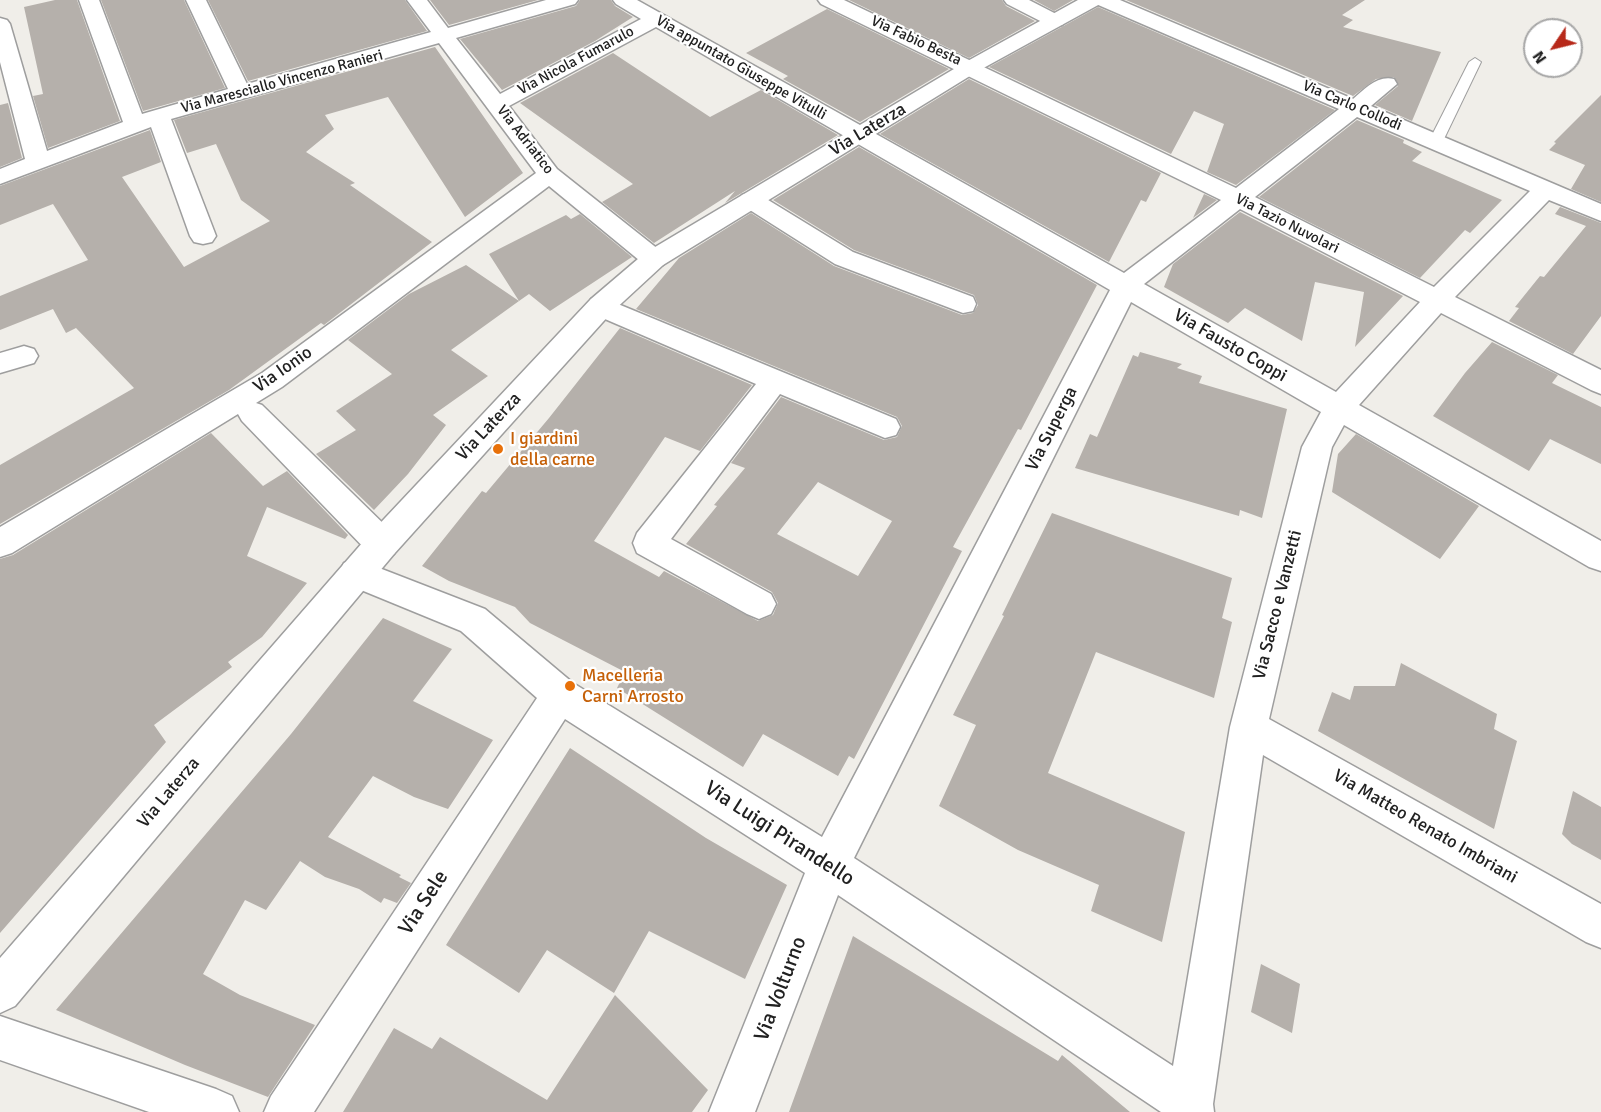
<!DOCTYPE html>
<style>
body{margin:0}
#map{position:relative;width:1601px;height:1112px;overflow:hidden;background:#f0eee9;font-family:Signika,sans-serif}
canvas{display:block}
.north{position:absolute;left:1523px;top:18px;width:60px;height:60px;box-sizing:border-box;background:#fff;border:2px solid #a6a6a6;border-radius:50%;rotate:235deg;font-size:16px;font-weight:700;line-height:24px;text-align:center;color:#212121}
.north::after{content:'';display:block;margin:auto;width:21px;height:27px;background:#b7291a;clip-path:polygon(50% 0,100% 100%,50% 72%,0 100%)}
</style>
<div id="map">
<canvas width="1601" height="1112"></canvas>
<div class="north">N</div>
</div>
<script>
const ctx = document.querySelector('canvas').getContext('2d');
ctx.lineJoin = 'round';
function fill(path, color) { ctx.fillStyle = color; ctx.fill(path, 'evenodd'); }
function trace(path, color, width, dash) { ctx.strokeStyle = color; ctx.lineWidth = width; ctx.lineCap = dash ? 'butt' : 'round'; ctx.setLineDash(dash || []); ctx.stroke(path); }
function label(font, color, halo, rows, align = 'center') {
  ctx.font = font + ' Signika,sans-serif'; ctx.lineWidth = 4.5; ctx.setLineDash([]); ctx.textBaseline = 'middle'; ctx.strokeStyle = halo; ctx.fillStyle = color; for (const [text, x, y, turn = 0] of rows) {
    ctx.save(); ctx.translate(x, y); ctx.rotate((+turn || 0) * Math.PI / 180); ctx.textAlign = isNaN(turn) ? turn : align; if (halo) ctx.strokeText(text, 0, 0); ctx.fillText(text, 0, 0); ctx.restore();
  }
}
fill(new Path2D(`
 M 55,0 L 77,0 L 120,121 L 48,148 L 33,96 L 43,94 L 24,7 Z
 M 101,0 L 184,0 L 225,88 L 143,111 Z
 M 208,0 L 405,0 L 427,31 L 248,81 Z
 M 430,0 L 538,0 L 449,25 Z
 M 580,0 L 611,0 L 615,6 L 633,17 L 595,41 L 502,90 L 460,39 L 576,6 Z
 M 849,0 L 1002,0 L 1006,6 L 1035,21 L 969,58 Z
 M 1034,0 L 1073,0 L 1054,11 Z
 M 1126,0 L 1365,0 L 1342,15 L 1353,20 L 1343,27 L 1441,52 L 1412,121 L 1375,105 L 1398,86 L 1394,77 L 1376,79 L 1353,96 Z
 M 1098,7 L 1335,110 L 1236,185 L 1207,172 L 1224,124 L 1194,111 L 1171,154 L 989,67 Z
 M 827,9 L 949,69 L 860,122 L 783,79 L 788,76 L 746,53 Z
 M 435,47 L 523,173 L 465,217 L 388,97 L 325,115 L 334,129 L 306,152 L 355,183 L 350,185 L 432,242 L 324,325 L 321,323 L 229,390 L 0,524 L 0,465 L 134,388 L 76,328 L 66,333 L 53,309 L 0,330 L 0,296 L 88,260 L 53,204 L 0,225 L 0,186 L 150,130 L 161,162 L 122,177 L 184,267 L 270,221 L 241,200 L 216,144 L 187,153 L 174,120 Z
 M 613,53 L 710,117 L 761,90 L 838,135 L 725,203 L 735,191 L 654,243 L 602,202 L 633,184 L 520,103 Z
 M 969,79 L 1161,173 L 1146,202 L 1141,200 L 1109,262 L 880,134 Z
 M 1601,95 L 1601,202 L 1571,189 L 1585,165 L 1549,150 L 1556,143 L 1554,142 Z
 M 8,103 L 22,158 L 0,167 L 0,105 Z
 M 1357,120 L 1404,140 L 1403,143 L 1422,152 L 1412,161 L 1502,200 L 1470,233 L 1465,230 L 1420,278 L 1259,197 Z
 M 859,147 L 1097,285 L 1021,430 L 1018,429 L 953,547 L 962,551 L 854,759 L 849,756 L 838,776 L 763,734 L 743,767 L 617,688 L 625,672 L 530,623 L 515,607 L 449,581 L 422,566 L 482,491 L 486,493 L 549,418 L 620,328 L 752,385 L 700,451 L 665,437 L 594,541 L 659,577 L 664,571 L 758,621 L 773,615 L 778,603 L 772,592 L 686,544 L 717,506 L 714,505 L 745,468 L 731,463 L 781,397 L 884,440 L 897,437 L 902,426 L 897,417 L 636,309 L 679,258 L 751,213 L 834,266 L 962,315 L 973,313 L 978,305 L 974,295 L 854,250 L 773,200 ZM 818,482 L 892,521 L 858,576 L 777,534 Z
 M 1204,194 L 1217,200 L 1193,218 Z
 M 1560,207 L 1601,223 L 1601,316 L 1573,354 L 1509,321 L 1519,308 L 1515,307 L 1540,276 L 1544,277 L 1586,226 L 1555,214 Z
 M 1240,212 L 1403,296 L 1355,347 L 1364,292 L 1315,282 L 1302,341 L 1245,308 L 1228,323 L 1164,287 L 1173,264 Z
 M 580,214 L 632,257 L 550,311 L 529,294 L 519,301 L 489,254 L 566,215 L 571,219 Z
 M 466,265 L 519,301 L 451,350 L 488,376 L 433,415 L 446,425 L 408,474 L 374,510 L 316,454 L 356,430 L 336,411 L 392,374 L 348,340 L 409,294 Z
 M 1492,342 L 1558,375 L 1552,383 L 1601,407 L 1601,464 L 1550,439 L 1529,471 L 1433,416 L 1465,373 Z
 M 1140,352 L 1182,364 L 1177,368 L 1202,376 L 1199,383 L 1287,409 L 1262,518 L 1240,510 L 1239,516 L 1075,468 L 1090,434 L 1097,437 L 1133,355 L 1138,357 Z
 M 211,433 L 263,486 L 287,471 L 348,535 L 345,539 L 267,507 L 247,556 L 307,583 L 262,637 L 228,662 L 232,667 L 154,725 L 166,742 L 0,933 L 0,559 L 13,555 Z
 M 1356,434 L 1479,506 L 1440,559 L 1332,492 L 1338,454 Z
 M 1052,513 L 1232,578 L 1222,618 L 1232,622 L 1214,698 L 1096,652 L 1048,773 L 1185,832 L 1162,942 L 1091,911 L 1099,885 L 1018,850 L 939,806 L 976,725 L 953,715 L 1004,616 L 1002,615 Z
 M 383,618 L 452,649 L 413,701 L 493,740 L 448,809 L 414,797 L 373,776 L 328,837 L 401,875 L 399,877 L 411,883 L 397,903 L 384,898 L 381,903 L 359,889 L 325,877 L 300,861 L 266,910 L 245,900 L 203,974 L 240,995 L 315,1025 L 268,1097 L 185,1065 L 56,1010 L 291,734 Z
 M 1401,663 L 1497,714 L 1494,729 L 1517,741 L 1494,829 L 1318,731 L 1332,692 L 1350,700 L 1354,686 L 1395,686 Z
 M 570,748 L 706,838 L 787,885 L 745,979 L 649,931 L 614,993 L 547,950 L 519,993 L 446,945 Z
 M 1573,791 L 1601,807 L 1601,860 L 1572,844 L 1562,834 Z
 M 853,936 L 1058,1061 L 1062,1055 L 1130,1112 L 789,1112 Z
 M 1261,964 L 1300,984 L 1292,1033 L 1251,1012 Z
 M 615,995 L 708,1090 L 692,1112 L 343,1112 L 394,1028 L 432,1049 L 440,1037 L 547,1100 Z`), '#b5b0ab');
const service = new Path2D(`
 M 1475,58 L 1481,62 L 1443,141 L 1441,144 L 1431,144 L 1429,141 L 1469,62 Z`);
const minor = new Path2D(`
 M 79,0 L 99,0 L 142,114 L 228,89 L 186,0 L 206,0 L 247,84 L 431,32 L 407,0 L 427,0 L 448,28 L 546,0 L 578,0 L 575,4 L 456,38 L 500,94 L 641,19 L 616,4 L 613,0 L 637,0 L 1124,273 L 1221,200 L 821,4 L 818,0 L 844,0 L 1236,188 L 1339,109 L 1096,4 L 1093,0 L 1120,0 L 1353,99 C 1365,89 1377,75 1394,79 L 1397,84 L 1371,106 L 1601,204 L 1601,221 L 1549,200 L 1455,297 L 1601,370 L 1601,394 L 1591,390 L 1441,313 L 1359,405 L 1601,541 L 1601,571 L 1589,567 L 1344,425 L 1332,447 L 1269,719 L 1601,904 L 1601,948 L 1586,942 L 1263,755 L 1213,1104 L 1214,1112 L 1161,1112 L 838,895 L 755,1112 L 709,1112 L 805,873 L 565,719 L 314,1112 L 264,1112 L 271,1096 L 537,698 L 461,631 L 344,583 L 339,573 L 344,563 L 356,559 L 485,609 L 573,683 L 822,837 L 1110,290 L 656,27 L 509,106 L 557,169 L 663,253 L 667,259 L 663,265 L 654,267 L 645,265 L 549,186 L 282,387 L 256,403 L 262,405 L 394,534 L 398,544 L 394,554 L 382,558 L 370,554 L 242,421 L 238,414 L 12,553 L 0,557 L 0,527 L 262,373 L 536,173 L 439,43 L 171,119 L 216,236 L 212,242 L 203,244 L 194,242 L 190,236 L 151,127 L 0,184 L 0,169 L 25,159 L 0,62 L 0,18 L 7,20 L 10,24 L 47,151 L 123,122 ZM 1357,117 L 1530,191 L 1434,287 L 1255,197 ZM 1240,209 L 1420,302 L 1336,392 L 1144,284 ZM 1131,302 L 1321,412 L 1302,447 L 1230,727 L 1173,1066 L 854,858 Z
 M 1004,0 L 1029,0 L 1062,17 L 1065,21 L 1062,25 L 1048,25 L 1007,4 Z
 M 751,192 L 760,195 L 853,252 L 973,297 L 976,304 L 973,311 L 963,313 L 835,264 L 742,205 L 739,200 L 742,195 Z
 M 601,297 L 896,419 L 900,427 L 896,435 L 885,438 L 780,394 L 671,539 L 771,594 L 776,604 L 771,614 L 759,619 L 747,614 L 637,553 L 633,543 L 637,533 L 756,384 L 591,313 L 588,306 L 591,299 Z
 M 24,346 L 34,349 L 38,356 L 34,363 L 0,373 L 0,353 Z
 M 0,1016 L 216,1089 L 232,1096 L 239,1112 L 149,1112 L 0,1060 Z`);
const tertiary = new Path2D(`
 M 1078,0 L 1103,0 L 1100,4 L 978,71 L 663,265 L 611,313 L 394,554 L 15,1006 L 0,1013 L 0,958 L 370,534 L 591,299 L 645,253 L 964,63 Z`);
trace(service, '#9e9e9e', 2);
trace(minor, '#9e9e9e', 3);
trace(tertiary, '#9e9e9e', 3);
fill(service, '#fff');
fill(minor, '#fff');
fill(tertiary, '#fff');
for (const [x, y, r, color] of [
 [498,449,6,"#e8710a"],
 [570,686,6,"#e8710a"]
]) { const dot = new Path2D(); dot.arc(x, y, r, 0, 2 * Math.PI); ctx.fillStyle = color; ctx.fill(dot); trace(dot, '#fff', 2); }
label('15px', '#212121', '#fff', [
 ["Via Fabio Besta",916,41,25],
 ["Via Nicola Fumarulo",576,61,-28],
 ["Via appuntato Giuseppe Vitulli",741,68,30],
 ["Via Maresciallo Vincenzo Ranieri",282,82,-15],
 ["Via Carlo Collodi",1352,106,23],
 ["Via Adriatico",525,140,52],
 ["Via Tazio Nuvolari",1287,224,27]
]);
label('18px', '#212121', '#fff', [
 ["Via Laterza",868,130,-31],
 ["Via Fausto Coppi",1230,346,30],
 ["Via Ionio",283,370,-35],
 ["Via Laterza",489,427,-47],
 ["Via Superga",1052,429,-63],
 ["Via Sacco e Vanzetti",1278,605,-76],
 ["Via Laterza",169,793,-50],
 ["Via Matteo Renato Imbriani",1425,827,30]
]);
label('18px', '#c56008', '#fff', [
 ["I giardini",510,439],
 ["della carne",510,460],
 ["Macelleria",582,676],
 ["Carni Arrosto",582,697]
], 'left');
label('21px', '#212121', '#fff', [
 ["Via Luigi Pirandello",779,834,33],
 ["Via Sele",424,903,-57],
 ["Via Volturno",781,989,-69]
]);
</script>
